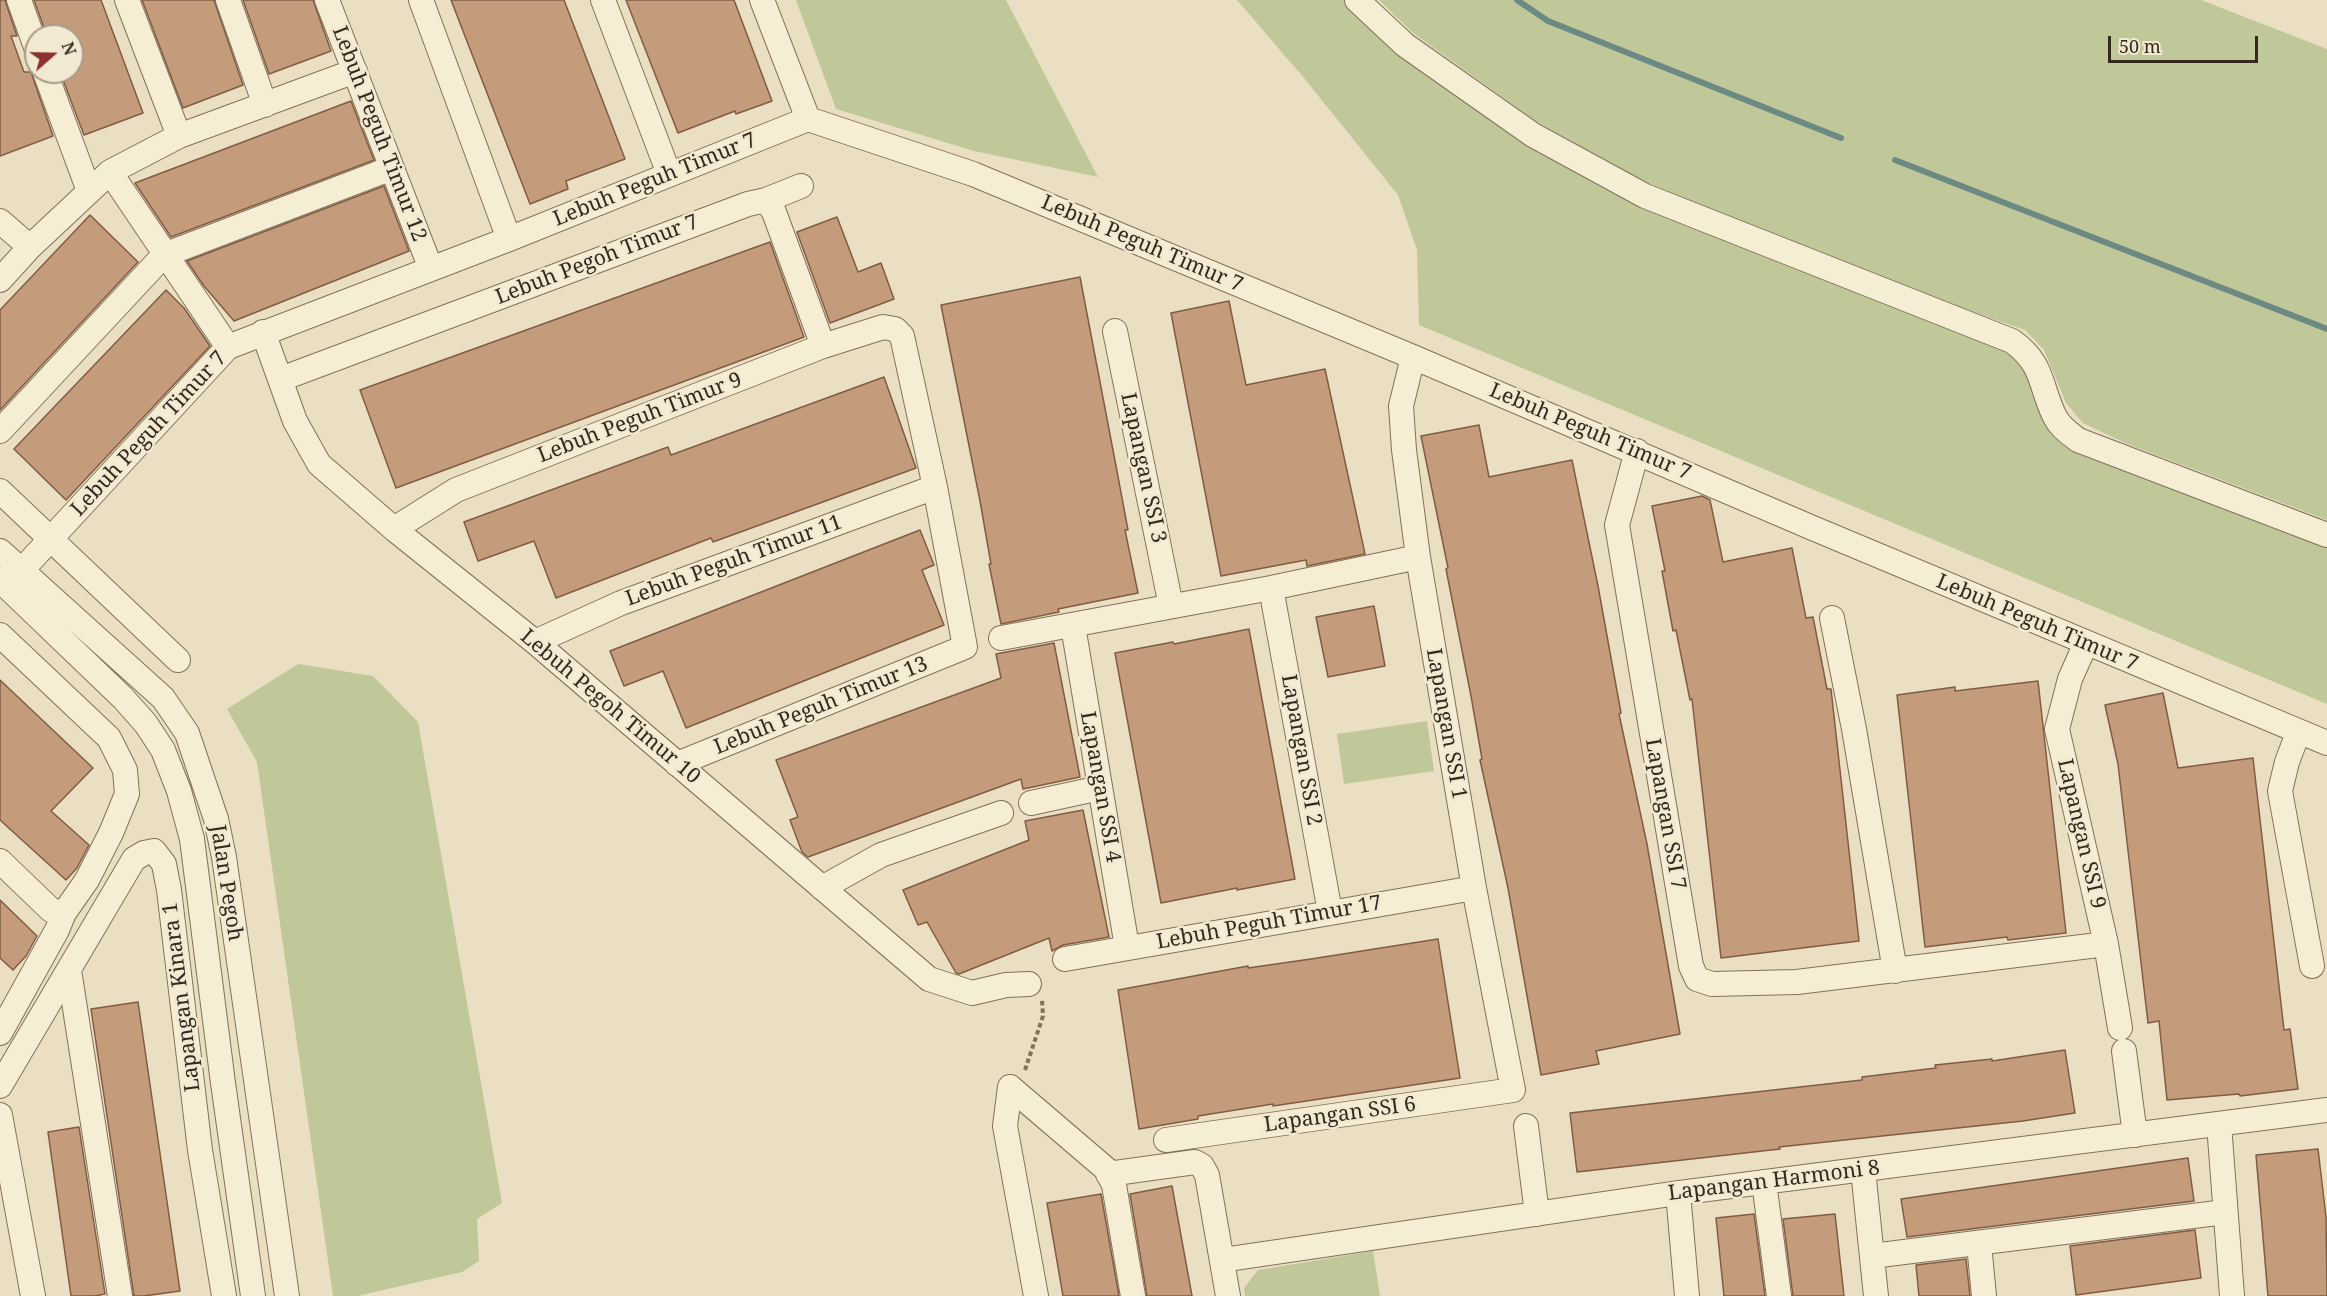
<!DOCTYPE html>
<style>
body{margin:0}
#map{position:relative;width:2327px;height:1296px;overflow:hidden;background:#eadfc3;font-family:"Noto Serif",serif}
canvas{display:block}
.north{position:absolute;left:24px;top:24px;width:60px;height:60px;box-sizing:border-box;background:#f2e9d2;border:2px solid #a69c8a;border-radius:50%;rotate:70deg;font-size:16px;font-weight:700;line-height:24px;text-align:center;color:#34291e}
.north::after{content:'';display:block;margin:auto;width:21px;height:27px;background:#8c3130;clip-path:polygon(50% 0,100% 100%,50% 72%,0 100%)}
.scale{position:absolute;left:2108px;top:36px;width:150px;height:27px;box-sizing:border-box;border:3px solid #34291e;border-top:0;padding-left:8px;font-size:18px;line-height:21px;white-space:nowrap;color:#34291e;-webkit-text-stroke:4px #f2e9d2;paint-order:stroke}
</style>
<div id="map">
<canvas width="2327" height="1296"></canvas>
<div class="north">N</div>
<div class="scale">50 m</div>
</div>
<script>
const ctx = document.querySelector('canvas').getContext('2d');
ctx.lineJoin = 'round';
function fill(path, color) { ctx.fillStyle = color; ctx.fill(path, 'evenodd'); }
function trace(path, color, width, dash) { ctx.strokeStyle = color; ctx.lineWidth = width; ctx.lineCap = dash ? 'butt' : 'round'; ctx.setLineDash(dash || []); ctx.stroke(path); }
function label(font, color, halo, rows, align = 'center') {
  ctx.font = font + ' "Noto Serif",serif'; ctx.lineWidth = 5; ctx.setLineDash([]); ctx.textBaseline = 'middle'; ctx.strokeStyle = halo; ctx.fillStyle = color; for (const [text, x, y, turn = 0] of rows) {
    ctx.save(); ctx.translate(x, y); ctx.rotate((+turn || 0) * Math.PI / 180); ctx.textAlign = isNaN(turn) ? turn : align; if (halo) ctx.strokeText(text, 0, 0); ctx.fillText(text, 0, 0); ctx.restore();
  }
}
fill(new Path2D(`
 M 796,0 L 1006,0 L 1098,177 L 974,151 L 836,109 Z
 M 1237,0 L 1353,0 L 1555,151 L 1985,335 L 2025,361 L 2053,426 L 2327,539 L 2327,704 L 1419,325 L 1417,250 L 1398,195 L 1304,78 Z
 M 1379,0 L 2201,0 L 2327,49 L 2327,520 L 2125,443 L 2083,423 L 2066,403 L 2044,350 L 2025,330 L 1916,292 L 1715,212 L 1631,175 L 1536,121 L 1413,33 Z
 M 298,664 L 373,676 L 418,722 L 502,1203 L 477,1219 L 479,1261 L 462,1272 L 357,1296 L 333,1296 L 257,762 L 227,709 Z
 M 1427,721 L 1434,771 L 1344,784 L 1337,734 Z
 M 1373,1251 L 1380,1296 L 1245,1296 L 1244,1288 L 1258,1270 Z`), '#c0c798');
trace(new Path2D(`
 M 1517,0 L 1548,21 L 1841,138
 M 1895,160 L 2327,329`), '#6c8a83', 6);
const building = new Path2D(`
 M 0,0 L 5,0 L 17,36 L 11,36 L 24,72 L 31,72 L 53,136 L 0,156 Z
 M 34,0 L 101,0 L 143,113 L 84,135 L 60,72 L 72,72 L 72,36 L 47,36 Z
 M 142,0 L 214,0 L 243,85 L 183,108 Z
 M 243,0 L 313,0 L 331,51 L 269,74 Z
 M 451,0 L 564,0 L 625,159 L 566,181 L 568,189 L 530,204 Z
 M 626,0 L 734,0 L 772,101 L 736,114 L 735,111 L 678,133 Z
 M 351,101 L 374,160 L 171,237 L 135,183 Z
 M 384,186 L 409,251 L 234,321 L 204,286 L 187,261 Z
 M 90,215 L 138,262 L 0,410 L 0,310 Z
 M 837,217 L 858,272 L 881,263 L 894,299 L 830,323 L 797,232 Z
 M 770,242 L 804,337 L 396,488 L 360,390 Z
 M 1080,277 L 1116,466 L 1128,530 L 1125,530 L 1138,593 L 1058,609 L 1059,612 L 1001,624 L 989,564 L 991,564 L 980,501 L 941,305 Z
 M 166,290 L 184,308 L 210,346 L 66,500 L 14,449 Z
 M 1229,301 L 1246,385 L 1325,369 L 1365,554 L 1307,566 L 1306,560 L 1221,576 L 1171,313 Z
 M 884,377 L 916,468 L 713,542 L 711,538 L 556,598 L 534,541 L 478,561 L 464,522 L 668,447 L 671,455 Z
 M 1479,425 L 1489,477 L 1572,460 L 1598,586 L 1621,713 L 1619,714 L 1647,844 L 1680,1034 L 1596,1051 L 1599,1064 L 1541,1075 L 1508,888 L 1480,760 L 1482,759 L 1471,696 L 1446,569 L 1448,568 L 1421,436 Z
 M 1702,496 L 1710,500 L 1723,562 L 1792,548 L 1806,618 L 1813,617 L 1827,689 L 1831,689 L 1859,941 L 1721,958 L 1692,699 L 1690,700 L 1676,630 L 1673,631 L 1662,571 L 1665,571 L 1652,506 Z
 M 920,530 L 934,565 L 922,570 L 944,625 L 686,728 L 663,671 L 624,686 L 610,651 Z
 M 1374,606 L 1385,666 L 1328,677 L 1316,617 Z
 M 1249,629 L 1295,879 L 1237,890 L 1237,888 L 1161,903 L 1115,653 L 1173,642 L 1174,644 Z
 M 1054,643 L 1080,777 L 1023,789 L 1021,779 L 808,857 L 802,852 L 790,820 L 798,817 L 776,760 L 1001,678 L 996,654 Z
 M 0,680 L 93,768 L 51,811 L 89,845 L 77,868 L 66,880 L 0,820 Z
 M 2038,681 L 2066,933 L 2008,940 L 2007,937 L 1925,947 L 1897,695 L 1955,687 L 1955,691 Z
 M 2163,693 L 2178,768 L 2253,758 L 2284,1030 L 2290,1029 L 2298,1089 L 2240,1096 L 2239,1094 L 2167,1100 L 2159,1021 L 2148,1023 L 2118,764 L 2105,705 Z
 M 1083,810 L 1109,937 L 1063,945 L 1052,951 L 1049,938 L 959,974 L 956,973 L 927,922 L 918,925 L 903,890 L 1029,840 L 1025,821 Z
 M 0,900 L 37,936 L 26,956 L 13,970 L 0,958 Z
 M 1438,939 L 1460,1078 L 1273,1106 L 1273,1104 L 1198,1116 L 1198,1119 L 1139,1129 L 1118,990 L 1248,966 L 1248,968 L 1311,959 Z
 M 138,1002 L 180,1291 L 144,1296 L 134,1296 L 91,1009 Z
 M 2065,1050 L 2075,1113 L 2023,1121 L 1779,1147 L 1780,1149 L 1577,1172 L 1570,1113 L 1862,1080 L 1862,1077 L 1936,1068 L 1935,1065 L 1992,1059 L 1992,1061 Z
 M 79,1127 L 105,1294 L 95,1296 L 71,1296 L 48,1132 Z
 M 2318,1149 L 2326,1217 L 2327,1296 L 2268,1296 L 2256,1155 Z
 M 2188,1158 L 2194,1201 L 1907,1237 L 1901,1199 Z
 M 1172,1186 L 1192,1296 L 1147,1296 L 1130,1194 Z
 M 1101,1194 L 1119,1296 L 1063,1296 L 1047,1203 Z
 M 1754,1214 L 1765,1296 L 1724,1296 L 1716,1218 Z
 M 1835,1214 L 1844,1296 L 1793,1296 L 1783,1219 Z
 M 2195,1230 L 2201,1278 L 2076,1295 L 2070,1246 Z
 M 1966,1259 L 1970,1296 L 1919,1296 L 1916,1265 Z`);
fill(building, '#c59c7b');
trace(building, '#805c43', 1.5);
const minor = new Path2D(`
 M 19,0 L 36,47
 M 127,0 L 179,136
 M 228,0 L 265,105
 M 327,0 L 431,269
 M 421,0 L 509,239
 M 603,0 L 669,174
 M 762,0 L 808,119
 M 1357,0 L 1405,45 L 1533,135 L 1645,196 L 2012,341 C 2045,365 2039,385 2055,417 C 2060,427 2069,433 2078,440 L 2327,535
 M 45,72 L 89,191
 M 110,172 L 228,347
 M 766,200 L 801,186
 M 0,221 L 30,247
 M 0,280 L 30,247 L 110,172 L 179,136 L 355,71
 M 1115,331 L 1171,606
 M 263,332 L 295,421 L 319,464 L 394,529 L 535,642 L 929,979 L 972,993 L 1006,985 L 1029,984
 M 281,379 L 748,204 L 766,200 L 774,212 L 823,346
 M 0,431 L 164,255 L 392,168
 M 1637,451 L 1617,525 L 1691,966 L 1697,979 L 1712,984 L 1797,982 L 2106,944
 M 0,491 L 178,660
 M 394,529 L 456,490 L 823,346 L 883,327 L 895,329 L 902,336 L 935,487 L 965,647 L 677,764
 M 0,551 L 163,698 L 187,733 L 216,819 L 224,857 L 287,1296
 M 21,571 L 228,347 L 509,239 L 808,119 L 973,174 L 1413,357 L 1815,529 L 2327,743
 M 0,580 L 123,698 L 146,724 L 163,750 L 179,791 L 192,839 L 223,1083 L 253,1296
 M 1271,588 L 1330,912
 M 1832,618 L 1854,729 L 1895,971
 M 1073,626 L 1127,947
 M 0,635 L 109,738 L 125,770 L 127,794 L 111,833 L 87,880 L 64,913 L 57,930 L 0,1033
 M 1001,638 L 1271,588 L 1418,557
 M 535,642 L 621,603 L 935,487
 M 2086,643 L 2070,679 L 2057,729 L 2106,944 L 2120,1028
 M 2298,733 L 2287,762 L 2280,791 L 2312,966
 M 1031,803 L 1100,788
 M 0,861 L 51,910 L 64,913
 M 822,888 L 881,855 L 1001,813
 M 1065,959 L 1474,888
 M 69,970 L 120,1296
 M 2124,1051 L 2135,1135
 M 0,1086 L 134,859 L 144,853 L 154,851 L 164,864 L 169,890 L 200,1150 L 224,1296
 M 1010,1087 L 1106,1169 L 1114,1185 L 1133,1296
 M 1010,1087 L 1005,1126 L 1036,1296
 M 0,1115 L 33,1296
 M 2219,1124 L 2232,1296
 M 1526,1126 L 1537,1214
 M 1166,1140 L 1513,1090 L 1474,888 L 1418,557 L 1404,450 L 1401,406 L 1413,357
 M 1863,1170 L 1876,1296
 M 1108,1174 L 1195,1162 L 1202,1166 L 1207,1175 L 1228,1296
 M 1764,1182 L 1779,1296
 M 1678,1193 L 1687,1296
 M 1979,1244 L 1984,1296
 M 1872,1256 L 2225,1212
 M 1222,1260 L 1678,1193 L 2327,1110`);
trace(minor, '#82715b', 26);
trace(new Path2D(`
 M 1025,1070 L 1043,1016 L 1042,1000`), '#82715b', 4, [4.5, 3]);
trace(minor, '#f6edd5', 24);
label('21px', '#34291e', '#f2e9d2', [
 ["Lebuh Peguh Timur 12",379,134,69],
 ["Lebuh Peguh Timur 7",655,180,-22],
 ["Lebuh Peguh Timur 7",1142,244,23],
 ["Lebuh Pegoh Timur 7",597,260,-21],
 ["Lebuh Peguh Timur 9",640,418,-21],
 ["Lebuh Peguh Timur 7",1590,432,23],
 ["Lebuh Peguh Timur 7",149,434,-47],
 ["Lapangan SSI 3",1143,468,78],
 ["Lebuh Peguh Timur 11",734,561,-20],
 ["Lebuh Peguh Timur 7",2037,623,23],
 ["Lebuh Peguh Timur 13",821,706,-22],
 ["Lebuh Pegoh Timur 10",610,707,40],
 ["Lapangan SSI 1",1446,724,80],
 ["Lapangan SSI 2",1301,750,80],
 ["Lapangan SSI 4",1100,787,80],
 ["Lapangan SSI 7",1665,814,80],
 ["Lapangan SSI 9",2081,834,77],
 ["Jalan Pegoh",226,883,81],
 ["Lebuh Peguh Timur 17",1269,923,-10],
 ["Lapangan Kinara 1",182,997,-97],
 ["Lapangan SSI 6",1340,1115,-8],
 ["Lapangan Harmoni 8",1774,1181,-7]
]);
</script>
